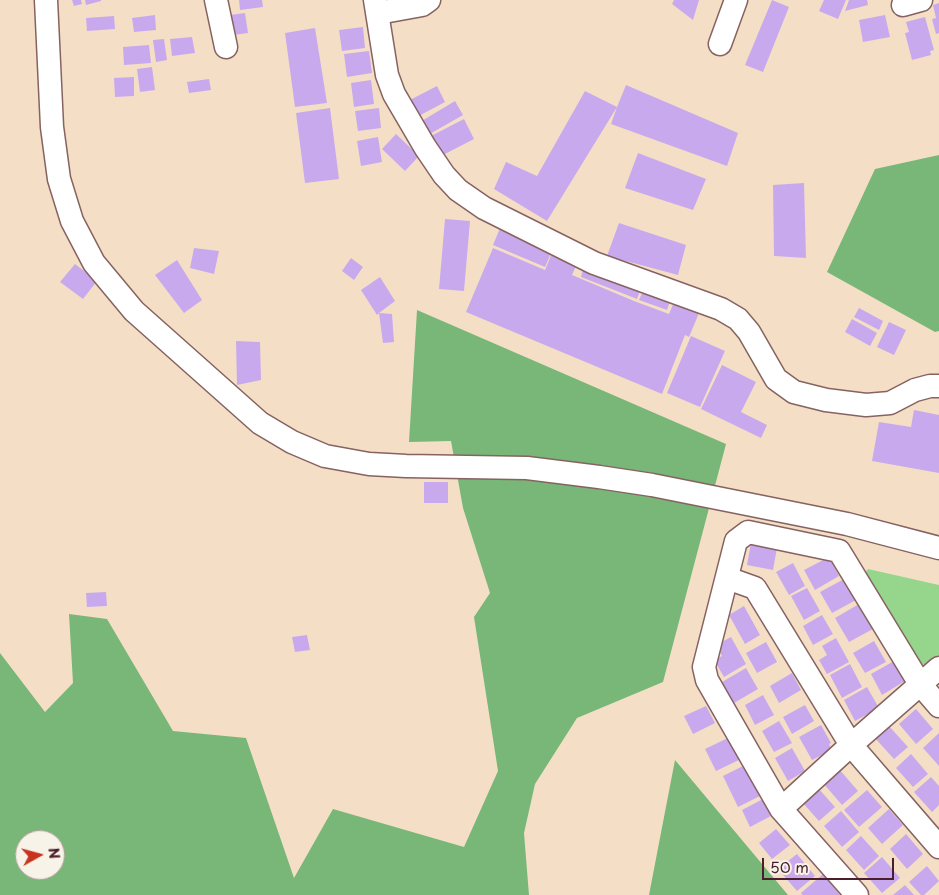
<!DOCTYPE html>
<style>
body{margin:0}
#map{position:relative;width:939px;height:895px;overflow:hidden;background:#f4dfc6;font-family:"Playpen Sans",sans-serif}
canvas{display:block}
.north{position:absolute;left:15px;top:830px;width:50px;height:50px;box-sizing:border-box;background:#f7f3e8;border:1px solid #b29e9c;border-radius:50%;rotate:83deg;font-size:14px;font-weight:700;line-height:20px;text-align:center;color:#4a1f2b}
.north::after{content:'';display:block;margin:auto;width:18px;height:22px;background:#c8321e;clip-path:polygon(50% 0,100% 100%,50% 72%,0 100%)}
.scale{position:absolute;left:762px;top:858px;width:132px;height:22px;box-sizing:border-box;border:2px solid #4a1f2b;border-top:0;padding-left:6px;font-size:15px;line-height:18px;white-space:nowrap;color:#4a1f2b;-webkit-text-stroke:4px #f7f3e8;paint-order:stroke}
</style>
<div id="map">
<canvas width="939" height="895"></canvas>
<div class="north">N</div>
<div class="scale">50 m</div>
</div>
<script>
const ctx = document.querySelector('canvas').getContext('2d');
ctx.lineJoin = 'round';
function fill(path, color) { ctx.fillStyle = color; ctx.fill(path, 'evenodd'); }
function trace(path, color, width, dash) { ctx.strokeStyle = color; ctx.lineWidth = width; ctx.lineCap = dash ? 'butt' : 'round'; ctx.setLineDash(dash || []); ctx.stroke(path); }
fill(new Path2D(`
 M 868,569 L 939,585 L 939,657 L 930,665 L 917,664 L 864,574 Z`), '#96d68c');
fill(new Path2D(`
 M 939,155 L 939,331 L 935,332 L 827,272 L 875,169 Z
 M 417,310 L 726,444 L 663,682 L 577,718 L 535,784 L 524,833 L 529,895 L 0,895 L 0,653 L 45,712 L 73,683 L 69,614 L 107,619 L 173,731 L 246,738 L 294,878 L 333,809 L 464,847 L 498,771 L 474,617 L 490,593 L 463,508 L 451,441 L 409,442 ZM 25,840 L 55,840 L 55,870 L 25,870 Z
 M 675,760 L 788,895 L 649,895 Z`), '#78b778');
fill(new Path2D(`
 M 72,0 L 81,0 L 82,4 L 74,6 Z
 M 85,0 L 101,0 L 101,1 L 86,5 Z
 M 239,0 L 262,0 L 263,7 L 240,10 Z
 M 674,0 L 699,0 L 693,20 L 672,4 Z
 M 772,0 L 789,7 L 763,72 L 745,65 Z
 M 824,0 L 846,0 L 838,19 L 819,11 Z
 M 849,0 L 867,0 L 868,5 L 845,11 Z
 M 939,3 L 939,33 L 936,34 L 932,19 L 936,18 L 933,5 Z
 M 245,13 L 248,33 L 233,35 L 230,15 Z
 M 155,15 L 156,30 L 134,32 L 132,18 Z
 M 885,15 L 890,37 L 863,42 L 859,20 Z
 M 114,16 L 115,29 L 87,31 L 86,18 Z
 M 925,17 L 934,50 L 930,51 L 931,55 L 912,60 L 905,33 L 909,32 L 906,22 Z
 M 363,27 L 365,48 L 342,51 L 339,30 Z
 M 315,28 L 327,103 L 295,107 L 285,33 Z
 M 192,37 L 195,53 L 172,56 L 170,39 Z
 M 164,39 L 167,60 L 156,62 L 153,40 Z
 M 149,45 L 151,63 L 124,65 L 123,47 Z
 M 369,51 L 372,73 L 347,77 L 344,54 Z
 M 152,67 L 155,90 L 140,92 L 137,69 Z
 M 134,77 L 134,96 L 115,97 L 114,78 Z
 M 209,79 L 211,90 L 189,93 L 187,82 Z
 M 371,80 L 374,104 L 354,107 L 351,83 Z
 M 626,85 L 738,133 L 727,166 L 611,124 L 617,107 L 547,221 L 494,189 L 506,162 L 537,176 L 585,91 L 617,107 Z
 M 437,86 L 445,102 L 415,118 L 406,102 Z
 M 455,101 L 463,115 L 428,135 L 420,122 Z
 M 330,108 L 339,179 L 305,183 L 296,113 Z
 M 379,108 L 381,128 L 358,131 L 355,111 Z
 M 464,119 L 474,139 L 441,156 L 431,136 Z
 M 396,134 L 419,156 L 405,171 L 382,149 Z
 M 378,137 L 382,162 L 361,166 L 357,141 Z
 M 638,153 L 706,179 L 693,210 L 625,188 Z
 M 804,183 L 806,258 L 774,256 L 773,185 Z
 M 445,219 L 470,221 L 464,291 L 439,289 Z
 M 619,223 L 686,245 L 678,275 L 607,256 Z
 M 500,228 L 552,251 L 545,267 L 493,245 Z
 M 194,248 L 219,251 L 214,274 L 190,268 Z
 M 493,248 L 545,270 L 552,253 L 577,264 L 572,275 L 634,301 L 669,314 L 674,302 L 699,313 L 689,337 L 685,335 L 662,394 L 466,312 Z
 M 351,258 L 363,267 L 354,280 L 342,271 Z
 M 177,260 L 202,300 L 184,313 L 155,275 Z
 M 75,264 L 97,281 L 83,299 L 60,282 Z
 M 583,269 L 640,291 L 637,299 L 581,277 Z
 M 380,277 L 395,301 L 379,313 L 392,314 L 394,342 L 383,343 L 379,313 L 377,315 L 361,290 Z
 M 643,291 L 670,301 L 667,310 L 639,300 Z
 M 859,308 L 883,321 L 879,330 L 854,317 Z
 M 852,319 L 877,333 L 870,346 L 845,332 Z
 M 889,322 L 906,330 L 894,355 L 877,347 Z
 M 691,336 L 725,351 L 700,407 L 667,393 Z
 M 236,341 L 260,342 L 261,380 L 237,385 Z
 M 722,365 L 756,382 L 741,412 L 767,425 L 761,438 L 701,409 Z
 M 914,410 L 939,415 L 939,473 L 872,461 L 879,422 L 911,427 Z
 M 424,482 L 448,482 L 448,503 L 424,503 Z
 M 751,543 L 777,548 L 773,570 L 747,565 Z
 M 829,557 L 839,576 L 815,590 L 804,570 Z
 M 793,563 L 805,586 L 789,595 L 776,572 Z
 M 844,579 L 856,600 L 832,613 L 820,592 Z
 M 807,588 L 820,611 L 804,620 L 791,596 Z
 M 106,592 L 107,606 L 87,607 L 86,593 Z
 M 859,604 L 873,629 L 849,642 L 835,618 Z
 M 744,606 L 760,635 L 745,644 L 729,615 Z
 M 822,615 L 833,634 L 813,645 L 803,626 Z
 M 307,635 L 310,650 L 295,652 L 292,637 Z
 M 731,637 L 746,664 L 724,677 L 714,660 L 722,656 L 716,645 Z
 M 836,638 L 849,662 L 827,674 L 819,660 L 827,655 L 822,646 Z
 M 874,641 L 886,662 L 865,673 L 853,653 Z
 M 766,642 L 777,662 L 757,673 L 746,653 Z
 M 894,661 L 905,681 L 882,695 L 871,674 Z
 M 850,664 L 862,687 L 842,698 L 830,675 Z
 M 746,668 L 758,689 L 734,703 L 722,682 Z
 M 792,673 L 801,690 L 779,703 L 770,686 Z
 M 867,687 L 879,708 L 855,721 L 844,700 Z
 M 763,695 L 774,715 L 755,725 L 745,705 Z
 M 805,705 L 814,721 L 792,734 L 783,717 Z
 M 706,706 L 715,723 L 693,734 L 684,716 Z
 M 916,709 L 933,729 L 916,744 L 899,724 Z
 M 779,721 L 792,743 L 774,752 L 762,731 Z
 M 821,725 L 831,743 L 829,744 L 832,750 L 812,760 L 799,737 Z
 M 888,725 L 908,747 L 894,759 L 874,737 Z
 M 939,733 L 939,766 L 923,748 Z
 M 730,737 L 741,759 L 716,771 L 705,749 Z
 M 792,748 L 805,771 L 788,781 L 775,758 Z
 M 911,754 L 928,774 L 913,787 L 896,768 Z
 M 745,765 L 760,796 L 738,807 L 723,776 Z
 M 839,769 L 858,791 L 842,805 L 823,783 Z
 M 931,777 L 939,786 L 939,805 L 932,812 L 914,792 Z
 M 818,788 L 835,807 L 819,821 L 802,802 Z
 M 867,790 L 882,807 L 859,827 L 844,810 Z
 M 763,799 L 771,816 L 750,827 L 742,810 Z
 M 889,809 L 903,825 L 882,844 L 868,828 Z
 M 841,811 L 859,832 L 842,847 L 824,826 Z
 M 776,829 L 790,845 L 772,859 L 759,843 Z
 M 906,834 L 923,854 L 907,869 L 890,849 Z
 M 861,836 L 879,856 L 864,870 L 846,850 Z
 M 797,854 L 815,876 L 797,891 L 778,869 Z
 M 882,857 L 900,878 L 882,893 L 864,873 Z
 M 927,866 L 939,881 L 924,895 L 921,895 L 909,882 Z
 M 823,874 L 840,895 L 802,895 L 801,893 Z
 M 905,885 L 914,895 L 893,895 Z`), '#c9a9ed');
const minor = new Path2D(`
 M 46,0 L 52,127 L 59,179 L 72,221 L 94,263 L 134,311 L 260,423 L 292,442 L 325,456 L 369,464 L 406,466 L 527,468 L 599,477 L 652,485 L 847,524 L 939,548
 M 216,0 L 226,47
 M 375,0 L 387,75 L 394,94 L 425,147 L 444,175 L 458,190 L 484,208 L 594,263 L 721,309 L 738,319 L 749,332 L 776,379 L 794,392 L 826,400 L 866,405 L 890,403 L 915,390 L 930,386 L 939,386
 M 903,5 L 921,0
 M 378,13 L 422,5 L 429,0
 M 720,44 L 736,0
 M 727,578 L 755,588 L 851,745 L 939,847
 M 781,809 L 851,745 L 939,668
 M 857,895 L 781,809 L 707,680 L 704,667 L 736,541 L 748,532 L 839,551 L 920,684 L 939,706`);
trace(minor, '#866261', 25);
trace(minor, '#fff', 22);
</script>
